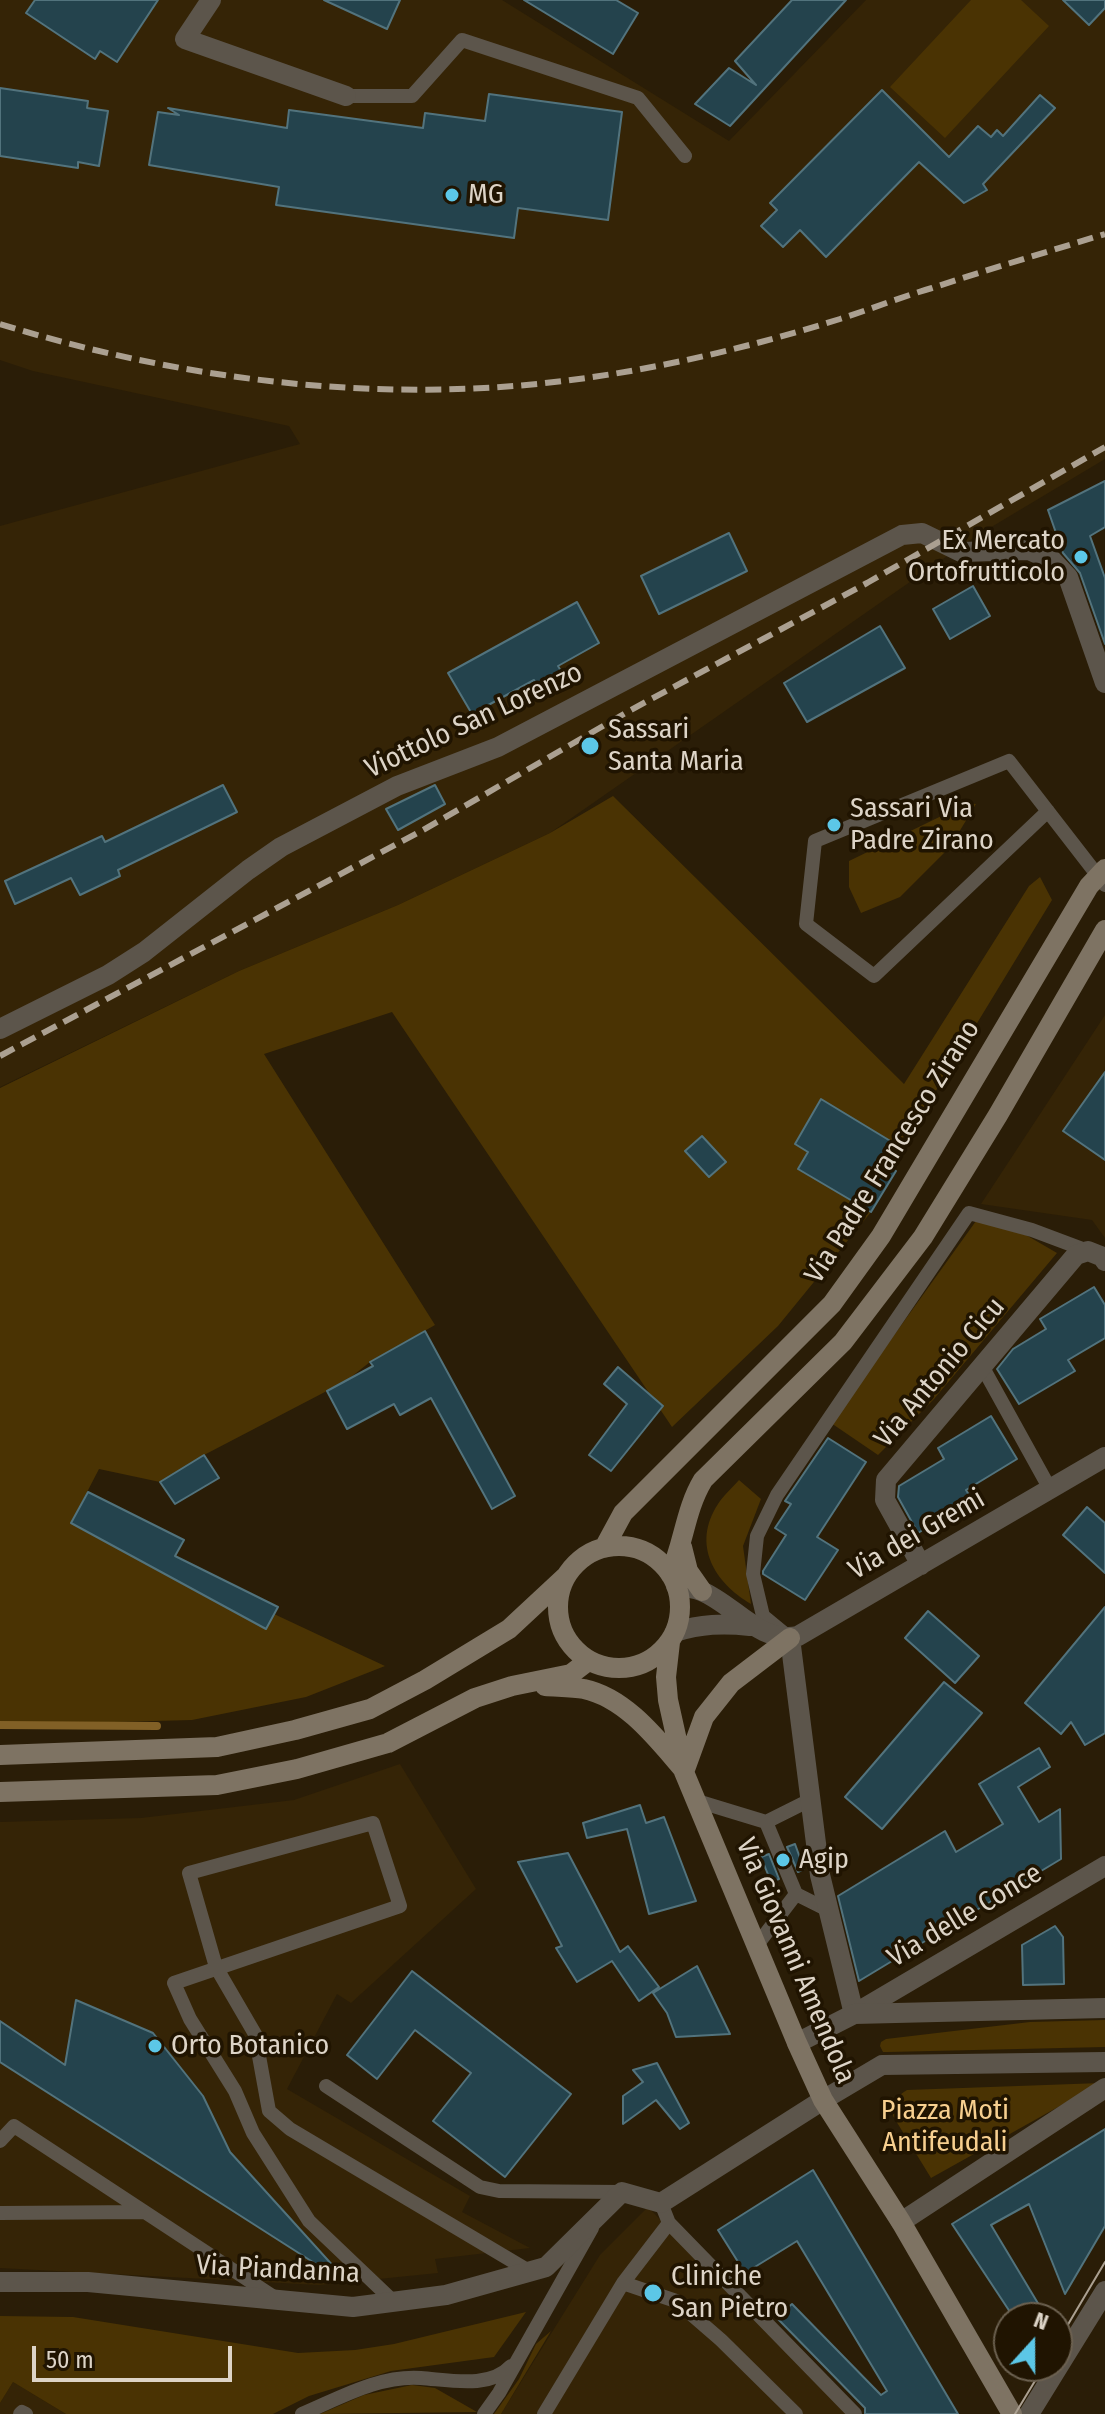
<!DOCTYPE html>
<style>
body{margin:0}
#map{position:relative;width:1105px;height:2414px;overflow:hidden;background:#2a1d07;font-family:"Fira Sans Condensed",sans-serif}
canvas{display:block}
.north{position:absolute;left:993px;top:2302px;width:80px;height:80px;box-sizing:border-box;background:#201401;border:2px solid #6c6150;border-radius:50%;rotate:21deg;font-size:22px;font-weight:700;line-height:32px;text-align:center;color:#ddd4c7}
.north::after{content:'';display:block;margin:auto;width:28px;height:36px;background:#5cc7e7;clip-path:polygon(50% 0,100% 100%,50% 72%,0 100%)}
.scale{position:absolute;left:32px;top:2346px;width:200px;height:36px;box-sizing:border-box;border:4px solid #ddd4c7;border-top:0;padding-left:10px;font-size:24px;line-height:28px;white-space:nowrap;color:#ddd4c7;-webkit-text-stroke:6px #201401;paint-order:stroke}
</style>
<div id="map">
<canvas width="1105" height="2414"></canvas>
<div class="north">N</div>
<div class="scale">50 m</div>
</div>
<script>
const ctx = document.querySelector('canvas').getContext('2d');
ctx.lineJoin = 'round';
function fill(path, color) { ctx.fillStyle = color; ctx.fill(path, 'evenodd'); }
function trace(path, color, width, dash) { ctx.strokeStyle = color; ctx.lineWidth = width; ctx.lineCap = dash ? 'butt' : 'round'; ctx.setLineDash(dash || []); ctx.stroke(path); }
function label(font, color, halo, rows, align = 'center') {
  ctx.font = font + ' "Fira Sans Condensed",sans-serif'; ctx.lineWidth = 7; ctx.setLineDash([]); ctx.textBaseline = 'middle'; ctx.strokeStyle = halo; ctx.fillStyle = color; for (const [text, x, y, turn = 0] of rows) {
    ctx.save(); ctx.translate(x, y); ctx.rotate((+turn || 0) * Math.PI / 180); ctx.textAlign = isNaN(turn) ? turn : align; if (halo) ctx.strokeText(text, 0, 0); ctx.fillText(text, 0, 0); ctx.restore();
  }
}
fill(new Path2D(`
 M 0,0 L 502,0 L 729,141 L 866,0 L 1105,0 L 1105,459 L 973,538 L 550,833 L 398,905 L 239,971 L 0,1087 L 0,526 L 300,444 L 289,426 L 33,371 L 0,360 Z
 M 1105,1015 L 1105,1238 L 1092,1220 L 981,1204 Z
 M 400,1764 L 476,1889 L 351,2003 L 337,1994 L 287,2089 L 470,2196 L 462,2212 L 530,2248 L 435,2259 L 438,2273 L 319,2285 L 0,2268 L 0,1822 L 141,1818 L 294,1800 Z
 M 648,2207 L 848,2414 L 501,2414 L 600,2255 Z
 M 13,2382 L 66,2414 L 0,2414 L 0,2403 Z`), '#352406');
fill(new Path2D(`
 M 971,0 L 1021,0 L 1049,26 L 945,138 L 890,87 Z
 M 613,796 L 904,1084 L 1029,886 L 1040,877 L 1052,900 L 926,1107 L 897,1145 L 820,1100 L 795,1143 L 808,1152 L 798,1169 L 871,1212 L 778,1326 L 672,1427 L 392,1012 L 264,1054 L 435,1325 L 370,1362 L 346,1381 L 204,1455 L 160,1482 L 99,1469 L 71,1523 L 266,1628 L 274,1614 L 385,1666 L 306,1697 L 192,1720 L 0,1725 L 0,1088 L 239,971 L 398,905 L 550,833 Z
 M 968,803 L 976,804 L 950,847 L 900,897 L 861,913 L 849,887 L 849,861 Z
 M 976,1221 L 1026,1235 L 1057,1253 L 934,1399 L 878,1455 L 831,1423 Z
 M 739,1480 L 761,1499 L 743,1546 L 751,1604 C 715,1583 691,1545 718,1504 C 723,1496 732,1488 739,1480 Z
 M 1105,2020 L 1105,2047 L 888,2052 L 883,2052 L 880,2046 L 881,2042 L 886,2039 L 1030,2022 Z
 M 1101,2083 L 931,2178 L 893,2116 C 891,2102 896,2097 907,2090 Z
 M 526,2312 L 494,2357 L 391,2371 L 309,2396 L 273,2414 L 66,2414 L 13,2382 L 0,2403 L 0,2316 L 73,2317 L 298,2353 L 355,2350 L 394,2344 Z
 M 551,2331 L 501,2414 L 494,2414 L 519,2379 L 536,2344 Z
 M 412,2385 L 435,2388 L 477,2412 L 320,2414 L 364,2395 Z`), '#4a3303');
trace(new Path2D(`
 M 0,1725 L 157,1726`), '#816026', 8);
const building = new Path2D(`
 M 35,0 L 158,0 L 117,62 L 100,51 L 95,59 L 26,13 Z
 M 324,0 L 400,0 L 387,29 Z
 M 524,0 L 616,0 L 638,13 L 613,54 Z
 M 792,0 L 846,0 L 730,126 L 695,104 L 729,68 L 756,85 L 735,61 Z
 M 1063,0 L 1105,0 L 1105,8 L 1089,25 Z
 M 0,88 L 88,101 L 87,108 L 108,111 L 99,166 L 78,162 L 78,168 L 0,156 Z
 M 882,90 L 949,157 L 978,126 L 991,137 L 997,130 L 1003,136 L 1040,95 L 1055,108 L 983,184 L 987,190 L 964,203 L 919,162 L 826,257 L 800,230 L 783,247 L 761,226 L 777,210 L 770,203 Z
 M 489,94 L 622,112 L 608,220 L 518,208 L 514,238 L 276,205 L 279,187 L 149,165 L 158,112 L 179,115 L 168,108 L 287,128 L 289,110 L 423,128 L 425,113 L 485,121 Z
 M 1105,481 L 1105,527 L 1090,536 L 1105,578 L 1105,644 L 1080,573 L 1063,553 L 1048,510 Z
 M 729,533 L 747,571 L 659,614 L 641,576 Z
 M 973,586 L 990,616 L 950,639 L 933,609 Z
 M 577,602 L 599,643 L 558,666 L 561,671 L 537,685 L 534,680 L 472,714 L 448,673 Z
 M 880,626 L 905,668 L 807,722 L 784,683 Z
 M 223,785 L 237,812 L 118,870 L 120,876 L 80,895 L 71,878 L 15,904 L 5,881 L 102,836 L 105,842 Z
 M 435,785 L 445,804 L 398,830 L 386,809 Z
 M 1105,1072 L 1105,1160 L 1063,1131 Z
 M 821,1099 L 897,1145 L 885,1164 L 896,1171 L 871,1212 L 798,1169 L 808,1152 L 795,1144 Z
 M 702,1136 L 726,1162 L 709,1177 L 685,1151 Z
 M 1094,1287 L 1105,1305 L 1105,1338 L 1068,1360 L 1075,1371 L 1019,1404 L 997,1369 L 1013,1349 L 1046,1329 L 1040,1319 Z
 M 425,1331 L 515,1496 L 492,1509 L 431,1398 L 400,1415 L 394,1404 L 347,1429 L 327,1391 L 373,1366 L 370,1362 Z
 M 618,1367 L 663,1406 L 611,1471 L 589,1455 L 627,1404 L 604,1384 Z
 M 991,1416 L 1017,1459 L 966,1490 L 972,1500 L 918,1533 L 898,1497 L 899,1486 L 944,1459 L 938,1448 Z
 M 828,1438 L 866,1462 L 817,1537 L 838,1550 L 805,1600 L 763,1574 L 763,1571 L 786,1535 L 775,1528 L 791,1504 L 785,1501 Z
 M 204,1455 L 219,1478 L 175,1504 L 160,1482 Z
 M 88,1492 L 184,1540 L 175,1556 L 278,1607 L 266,1629 L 71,1523 Z
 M 1087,1507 L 1105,1523 L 1105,1573 L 1063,1535 Z
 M 1105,1607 L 1105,1733 L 1085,1745 L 1071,1722 L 1061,1734 L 1025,1703 Z
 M 928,1611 L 979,1656 L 955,1683 L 905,1638 Z
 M 944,1682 L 982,1713 L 882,1829 L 845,1797 Z
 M 1039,1748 L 1050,1767 L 1018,1787 L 1039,1822 L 1060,1809 L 1061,1859 L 859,1981 L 838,1896 L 945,1831 L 956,1852 L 1003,1824 L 979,1784 Z
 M 640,1805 L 646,1823 L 664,1817 L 696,1901 L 649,1914 L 627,1829 L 587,1838 L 583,1823 Z
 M 795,1844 L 804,1869 L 798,1872 L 787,1847 Z
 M 568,1853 L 620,1952 L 628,1946 L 659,1987 L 639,2001 L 612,1961 L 577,1982 L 556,1948 L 562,1946 L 518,1862 Z
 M 769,1854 L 779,1879 L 771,1882 L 761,1857 Z
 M 1055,1926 L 1063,1937 L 1064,1984 L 1023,1985 L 1022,1945 Z
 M 697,1966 L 730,2034 L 676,2037 L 667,2013 L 653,1993 Z
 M 412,1971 L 571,2094 L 505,2177 L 433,2121 L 471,2073 L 415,2030 L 377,2079 L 347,2055 Z
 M 76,2000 L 153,2033 L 203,2096 L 230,2152 L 335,2268 L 330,2273 L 0,2062 L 0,2021 L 65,2065 Z
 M 657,2063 L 689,2123 L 680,2129 L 656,2100 L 623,2124 L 623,2096 L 643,2082 L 633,2070 Z
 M 1105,2129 L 1105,2226 L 1065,2294 L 1029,2204 L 991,2225 L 1042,2310 L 1033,2318 L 1014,2318 L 952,2224 Z
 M 813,2170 L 958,2414 L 865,2414 L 865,2408 L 776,2317 L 792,2304 L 881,2395 L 887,2391 L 797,2241 L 745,2273 L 718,2230 Z`);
fill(building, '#24434d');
trace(building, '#52737d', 2);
trace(new Path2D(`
 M 346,96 L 412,96 L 462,40 L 638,98 L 685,156
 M 1048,811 L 874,976 L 806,924 L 815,841 L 1009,761 L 1105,885
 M 982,1366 L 1050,1489
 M 786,1635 L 763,1616 L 753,1574 L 757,1536 L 777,1495 L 969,1213 L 1032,1230 L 1088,1251
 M 697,1801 L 766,1822 L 796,1894 L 757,1945
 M 766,1822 L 810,1800
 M 796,1894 L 828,1910
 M 326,2086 L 480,2187 L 499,2191 L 622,2192
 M 0,2141 L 14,2126 L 274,2297
 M 661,2203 L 669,2223 L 855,2414
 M 0,2213 L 144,2212
 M 623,2283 L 676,2301 L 721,2340 L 796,2414
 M 393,2301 L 309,2221 L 253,2133 L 235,2091 L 190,2019 L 174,1983 L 400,1906 L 373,1823 L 189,1873 L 216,1967 L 255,2034 L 269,2111 L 290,2129 L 529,2271
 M 20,2414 L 22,2412 L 26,2414
 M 302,2414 C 340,2398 379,2375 421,2378 C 450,2380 490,2389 511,2366
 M 484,2414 L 499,2393 L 592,2228
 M 544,2414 L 623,2283 L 669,2223`), '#5c554b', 14);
trace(new Path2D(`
 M 211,0 L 185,39 L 346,96
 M 0,1029 L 108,975 L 144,952 L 248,870 L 281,847 L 397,786 L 498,747 L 902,535 L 922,533 L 961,552 L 1029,550 L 1052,560 L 1068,577 L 1105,683
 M 921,1565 L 885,1500 L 886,1480 L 1076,1255 L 1088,1251 L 1103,1257 L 1105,1261
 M 676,1586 C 684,1587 693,1588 701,1591 C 734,1604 759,1644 798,1636 L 1105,1457
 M 675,1632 C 701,1624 723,1623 750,1626
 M 790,1638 L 820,1875 L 854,2014 L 1105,1866
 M 901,2222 L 1105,2088
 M 0,2282 L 88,2282 L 353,2307 L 446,2295 L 546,2267 L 622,2192 L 661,2203 L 823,2100
 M 1029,2414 L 1105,2291`), '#5c554b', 20);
trace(new Path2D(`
 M 797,2043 L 854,2014 L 1105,2008
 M 823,2100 L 882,2065 L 1105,2062`), '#5c554b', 20);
trace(new Path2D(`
 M558 1607a61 61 0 1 1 122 0a61 61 0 1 1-122 0Z
 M 682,1547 L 688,1571 L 702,1591
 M 604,1548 L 623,1513 L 832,1304 L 881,1236 L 1089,886 L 1105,869
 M 670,1574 C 684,1543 685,1510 703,1480 L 843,1342 L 923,1237 L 998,1115 L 1105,930
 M 670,1642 L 666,1677 L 668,1700 L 684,1772 L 797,2043 L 823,2100 L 901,2222 L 1012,2414
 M 545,1686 C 558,1687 572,1687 584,1689 C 626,1698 657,1739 683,1769
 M 0,1755 L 217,1747 L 295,1730 L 370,1709 L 425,1680 L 509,1629 L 566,1576
 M 684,1772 L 704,1717 L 731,1683 L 790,1638
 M 0,1792 L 217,1785 L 297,1769 L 388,1743 L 475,1698 L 512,1686 L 571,1674 L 588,1661`), '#7e7363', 20);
trace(new Path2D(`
 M 1057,2343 L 1105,2262
 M 1015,2414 L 1044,2366`), '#aba091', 2);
trace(new Path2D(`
 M 0,324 C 188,382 391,406 586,378 C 672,366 757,345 840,319 C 871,309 901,297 932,288 C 989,269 1047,252 1105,234
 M 0,1056 L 423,830 L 629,711 L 867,583 L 1105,447`), '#aba091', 6, [16, 8]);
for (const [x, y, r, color] of [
 [452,195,8,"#5cc7e7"],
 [1081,557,8,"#5cc7e7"],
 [590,746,10,"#5cc7e7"],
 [834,825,8,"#5cc7e7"],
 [783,1860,8,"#5cc7e7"],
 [155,2046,8,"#5cc7e7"],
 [653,2293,10,"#5cc7e7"]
]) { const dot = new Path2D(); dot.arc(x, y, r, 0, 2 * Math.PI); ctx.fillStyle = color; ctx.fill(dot); trace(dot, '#201401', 3); }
label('28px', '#ddd4c7', '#201401', [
 ["MG",468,195],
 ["Ex Mercato",1065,541,"right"],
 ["Ortofrutticolo",1065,573,"right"],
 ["Sassari",608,730],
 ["Santa Maria",608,762],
 ["Sassari Via",850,809],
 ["Padre Zirano",850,841],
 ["Agip",799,1860],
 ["Orto Botanico",171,2046],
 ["Cliniche",671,2277],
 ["San Pietro",671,2309]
], 'left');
label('28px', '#ddd4c7', '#201401', [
 ["Viottolo San Lorenzo",474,721,-25],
 ["Via Padre Francesco Zirano",893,1152,-58],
 ["Via Antonio Cicu",940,1373,-50],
 ["Via dei Gremi",917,1535,-30],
 ["Via delle Conce",965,1916,-31],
 ["Via Giovanni Amendola",795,1961,67],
 ["Via Piandanna",278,2270,3]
]);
label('28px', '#f7cf8f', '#201401', [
 ["Piazza Moti",945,2111],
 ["Antifeudali",945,2143]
]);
</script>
